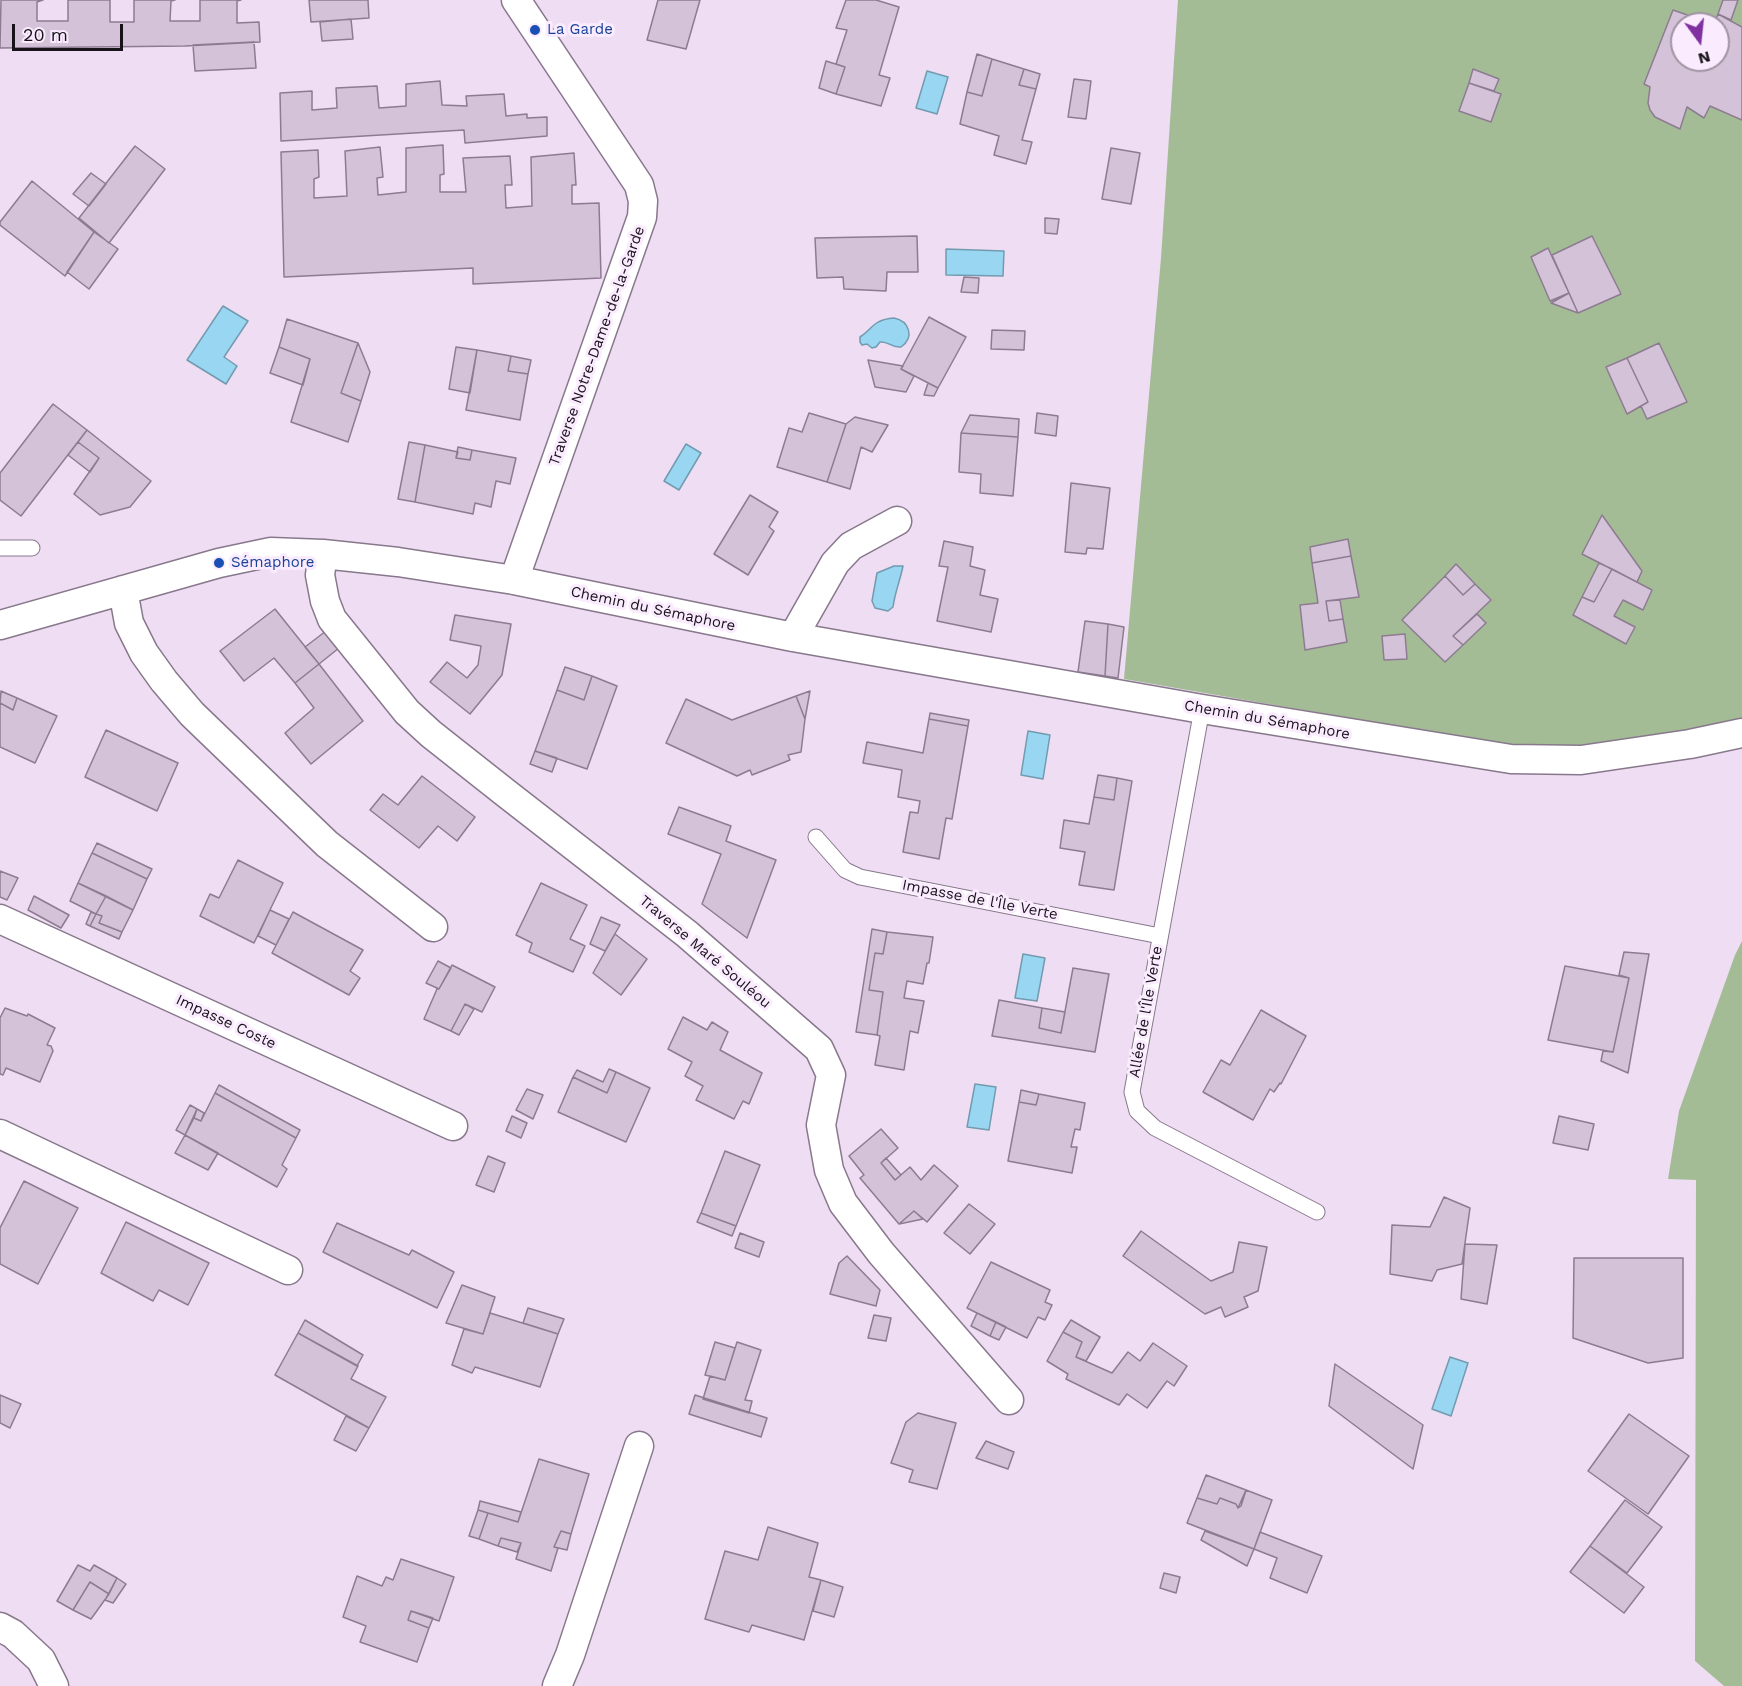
<!DOCTYPE html>
<meta charset="utf-8">
<style>
body{margin:0}
#map{position:relative;width:1742px;height:1686px;overflow:hidden;background:#efddf3;font-family:"Work Sans",sans-serif}
canvas{display:block}
.north{position:absolute;left:1670px;top:12px;width:60px;height:60px;box-sizing:border-box;background:#faebfe;border:2px solid #a094a2;border-radius:50%;rotate:165deg;font-size:16px;font-weight:700;line-height:24px;text-align:center;color:#181219}
.north::after{content:'';display:block;margin:auto;width:21px;height:27px;background:#8030a0;clip-path:polygon(50% 0,100% 100%,50% 72%,0 100%)}
.scale{position:absolute;left:12px;top:24px;width:111px;height:27px;box-sizing:border-box;border:3px solid #181219;border-top:0;padding-left:8px;font-size:18px;line-height:21px;white-space:nowrap;color:#181219;-webkit-text-stroke:4px #faebfe;paint-order:stroke}
</style>
<div id="map">
<canvas width="1742" height="1686"></canvas>
<div class="north">N</div>
<div class="scale">20 m</div>
</div>
<script>
const ctx = document.querySelector('canvas').getContext('2d');
ctx.lineJoin = 'round';
function fill(path, color) { ctx.fillStyle = color; ctx.fill(path, 'evenodd'); }
function trace(path, color, width, dash) { ctx.strokeStyle = color; ctx.lineWidth = width; ctx.lineCap = dash ? 'butt' : 'round'; ctx.setLineDash(dash || []); ctx.stroke(path); }
function label(font, color, halo, rows, align = 'center') {
  ctx.font = font + ' "Work Sans",sans-serif'; ctx.lineWidth = 6; ctx.setLineDash([]); ctx.textBaseline = 'middle'; ctx.strokeStyle = halo; ctx.fillStyle = color; for (const [text, x, y, turn = 0] of rows) {
    ctx.save(); ctx.translate(x, y); ctx.rotate((+turn || 0) * Math.PI / 180); ctx.textAlign = isNaN(turn) ? turn : align; if (halo) ctx.strokeText(text, 0, 0); ctx.fillText(text, 0, 0); ctx.restore();
  }
}
fill(new Path2D(`
 M 1178,0 L 1742,0 L 1742,722 L 1596,748 L 1511,746 L 1124,679 L 1161,258 ZM 1682,24 L 1718,24 L 1718,60 L 1682,60 Z
 M 1742,941 L 1742,1686 L 1724,1686 L 1695,1661 L 1696,1180 L 1668,1179 L 1679,1111 L 1735,955 Z`), '#a4bc96');
const water = new Path2D(`
 M 927,71 L 948,77 L 937,114 L 916,108 Z
 M 946,249 L 1004,251 L 1003,276 L 946,275 Z
 M 223,306 L 248,321 L 224,357 L 237,366 L 226,384 L 187,360 Z
 M 894,318 C 909,321 915,337 901,347 C 891,348 889,341 880,342 L 876,347 L 872,348 L 867,344 L 862,345 L 860,342 L 860,337 C 874,328 872,320 894,318 Z
 M 686,444 L 701,453 L 679,490 L 664,481 Z
 M 894,566 L 903,566 C 900,581 895,592 893,607 L 888,611 L 875,608 L 872,601 L 877,573 Z
 M 1028,731 L 1050,735 L 1043,779 L 1021,775 Z
 M 1023,954 L 1045,958 L 1037,1001 L 1015,998 Z
 M 975,1084 L 996,1087 L 989,1130 L 967,1127 Z
 M 1450,1357 L 1468,1363 L 1451,1416 L 1432,1409 Z`);
fill(water, '#98d6f1');
trace(water, '#729bb0', 1.5);
const building = new Path2D(`
 M 1,0 L 43,0 L 37,2 L 37,21 L 68,21 L 68,0 L 110,0 L 110,22 L 134,22 L 134,0 L 175,0 L 171,1 L 170,21 L 200,21 L 200,0 L 241,0 L 237,1 L 237,23 L 259,22 L 260,42 L 185,46 L 0,48 Z
 M 309,0 L 368,0 L 369,18 L 311,22 Z
 M 658,0 L 700,0 L 686,49 L 647,40 Z
 M 846,0 L 876,0 L 899,7 L 879,75 L 890,78 L 881,106 L 836,94 L 845,67 L 836,64 L 847,30 L 836,28 Z
 M 1723,0 L 1738,0 L 1731,20 L 1718,14 Z
 M 1673,10 L 1713,24 L 1682,24 L 1682,60 L 1718,60 L 1718,24 L 1714,24 L 1718,14 L 1742,27 L 1742,120 L 1710,106 L 1704,118 L 1687,107 L 1680,129 L 1655,117 L 1650,110 L 1648,103 L 1650,87 L 1644,84 Z
 M 351,19 L 353,39 L 322,41 L 320,22 Z
 M 254,42 L 256,68 L 195,71 L 193,45 Z
 M 977,54 L 992,59 L 982,96 L 967,92 Z
 M 992,59 L 1024,69 L 1019,85 L 1036,89 L 1022,140 L 1032,142 L 1026,164 L 994,155 L 999,136 L 960,124 L 967,92 L 982,96 Z
 M 826,61 L 845,67 L 836,94 L 819,88 Z
 M 1024,69 L 1040,74 L 1036,89 L 1019,85 Z
 M 1473,69 L 1499,79 L 1494,91 L 1469,83 Z
 M 1074,79 L 1091,81 L 1086,119 L 1068,117 Z
 M 440,81 L 442,105 L 467,106 L 466,96 L 504,94 L 506,116 L 527,114 L 527,118 L 547,117 L 547,136 L 465,143 L 464,130 L 281,141 L 280,93 L 312,91 L 312,110 L 337,108 L 336,88 L 377,86 L 379,108 L 406,106 L 406,84 Z
 M 1469,83 L 1501,94 L 1491,122 L 1459,111 Z
 M 443,145 L 444,174 L 440,175 L 440,192 L 466,192 L 463,158 L 510,156 L 512,185 L 505,185 L 506,208 L 532,206 L 531,157 L 574,153 L 576,185 L 572,185 L 572,204 L 599,203 L 601,278 L 473,284 L 473,268 L 284,277 L 281,152 L 318,150 L 319,177 L 314,179 L 314,198 L 347,196 L 345,151 L 380,147 L 383,177 L 377,178 L 378,195 L 406,192 L 406,148 Z
 M 135,146 L 165,169 L 109,243 L 79,218 Z
 M 1111,148 L 1140,153 L 1131,204 L 1102,199 Z
 M 91,173 L 106,184 L 89,206 L 73,194 Z
 M 32,181 L 94,232 L 65,276 L 0,225 L 0,222 Z
 M 1045,218 L 1059,219 L 1057,234 L 1045,233 Z
 M 94,232 L 118,249 L 89,289 L 67,272 Z
 M 917,236 L 918,272 L 887,272 L 886,291 L 844,289 L 843,277 L 817,278 L 815,238 Z
 M 1592,236 L 1621,294 L 1578,313 L 1552,255 Z
 M 1548,248 L 1569,293 L 1550,301 L 1531,257 Z
 M 964,277 L 979,278 L 978,293 L 961,292 Z
 M 1569,293 L 1578,313 L 1551,303 Z
 M 929,317 L 966,337 L 938,388 L 901,369 Z
 M 287,319 L 358,343 L 341,393 L 361,401 L 348,442 L 291,422 L 310,359 L 279,347 Z
 M 992,330 L 1025,331 L 1024,350 L 991,349 Z
 M 358,343 L 370,372 L 361,401 L 341,393 Z
 M 1659,343 L 1687,402 L 1647,419 L 1641,406 L 1648,402 L 1627,358 Z
 M 279,347 L 310,359 L 303,385 L 270,373 Z
 M 456,347 L 477,350 L 470,393 L 449,389 Z
 M 477,350 L 511,356 L 508,371 L 528,374 L 520,420 L 466,410 Z
 M 511,356 L 531,360 L 528,374 L 508,371 Z
 M 1627,358 L 1648,402 L 1627,414 L 1606,367 Z
 M 868,360 L 903,366 L 901,369 L 914,376 L 906,392 L 875,387 Z
 M 928,383 L 938,388 L 934,396 L 924,395 Z
 M 53,404 L 87,430 L 21,516 L 0,500 L 0,473 Z
 M 809,413 L 846,424 L 827,482 L 777,467 L 789,428 L 802,432 Z
 M 1037,413 L 1058,416 L 1056,436 L 1035,433 Z
 M 970,415 L 1019,419 L 1018,437 L 961,433 Z
 M 855,417 L 888,425 L 872,452 L 861,447 L 850,489 L 827,482 L 846,424 Z
 M 87,430 L 151,481 L 130,507 L 100,515 L 74,494 L 99,458 L 78,442 Z
 M 961,433 L 1018,437 L 1013,496 L 980,493 L 981,474 L 959,472 Z
 M 78,442 L 99,458 L 90,472 L 68,455 Z
 M 409,442 L 425,445 L 415,502 L 398,499 Z
 M 425,445 L 458,452 L 456,458 L 470,460 L 472,450 L 516,458 L 510,484 L 496,481 L 491,507 L 475,503 L 473,514 L 415,502 Z
 M 458,447 L 472,450 L 470,460 L 456,458 Z
 M 1071,483 L 1110,488 L 1103,549 L 1087,548 L 1086,554 L 1065,552 Z
 M 750,495 L 778,512 L 769,527 L 774,531 L 748,575 L 714,554 Z
 M 1602,515 L 1642,571 L 1637,582 L 1582,554 Z
 M 1348,539 L 1351,556 L 1312,563 L 1310,547 Z
 M 944,541 L 973,547 L 970,566 L 985,570 L 980,595 L 998,599 L 991,632 L 937,621 L 948,567 L 939,566 Z
 M 1351,556 L 1359,597 L 1326,601 L 1329,621 L 1343,619 L 1347,642 L 1305,650 L 1300,605 L 1318,603 L 1312,563 Z
 M 1599,563 L 1612,569 L 1594,602 L 1582,597 Z
 M 1456,564 L 1475,584 L 1463,595 L 1445,576 Z
 M 1612,569 L 1652,590 L 1643,610 L 1623,600 L 1614,616 L 1635,627 L 1626,644 L 1573,615 L 1582,597 L 1594,602 Z
 M 1445,576 L 1463,595 L 1475,584 L 1491,600 L 1453,636 L 1463,645 L 1445,662 L 1402,620 Z
 M 1340,600 L 1343,619 L 1329,621 L 1326,601 Z
 M 275,609 L 319,664 L 295,683 L 274,658 L 244,681 L 220,651 Z
 M 1477,614 L 1486,623 L 1463,645 L 1453,636 Z
 M 455,615 L 511,624 L 502,675 L 470,714 L 430,682 L 447,662 L 467,678 L 478,665 L 481,646 L 450,640 Z
 M 1085,621 L 1108,624 L 1105,676 L 1078,672 Z
 M 1108,624 L 1124,627 L 1118,678 L 1105,676 Z
 M 326,631 L 339,648 L 319,664 L 305,647 Z
 M 1405,634 L 1407,659 L 1384,660 L 1382,636 Z
 M 319,664 L 363,721 L 311,764 L 285,733 L 314,708 L 295,683 Z
 M 565,667 L 592,676 L 584,700 L 557,690 Z
 M 592,676 L 617,686 L 587,769 L 535,751 L 557,690 L 584,700 Z
 M 1,691 L 17,698 L 13,710 L 0,703 Z
 M 810,691 L 805,719 L 796,696 Z
 M 796,696 L 805,719 L 801,752 L 788,755 L 790,760 L 752,775 L 750,770 L 737,776 L 666,743 L 686,699 L 732,720 Z
 M 17,698 L 57,716 L 35,763 L 0,747 L 0,703 L 13,710 Z
 M 930,713 L 969,720 L 968,726 L 929,719 Z
 M 929,719 L 968,726 L 952,819 L 946,818 L 939,859 L 903,852 L 910,812 L 918,813 L 920,801 L 898,797 L 902,770 L 863,763 L 867,742 L 923,753 Z
 M 106,730 L 178,763 L 157,811 L 85,777 Z
 M 535,751 L 557,758 L 552,772 L 530,764 Z
 M 1098,775 L 1117,778 L 1114,800 L 1094,797 Z
 M 422,776 L 475,817 L 457,841 L 438,826 L 419,848 L 370,810 L 383,794 L 398,805 Z
 M 1117,778 L 1132,781 L 1114,890 L 1079,885 L 1085,852 L 1060,848 L 1064,820 L 1089,824 L 1094,797 L 1114,800 Z
 M 679,807 L 731,826 L 726,841 L 776,860 L 747,938 L 702,904 L 721,854 L 668,834 Z
 M 97,843 L 152,869 L 147,879 L 92,853 Z
 M 92,853 L 147,879 L 133,910 L 78,883 Z
 M 238,860 L 283,883 L 254,943 L 200,916 L 210,894 L 219,898 Z
 M 0,871 L 18,878 L 7,900 L 0,897 Z
 M 78,883 L 106,896 L 96,914 L 70,901 Z
 M 541,883 L 587,905 L 570,939 L 585,946 L 573,972 L 529,952 L 532,943 L 516,935 Z
 M 34,896 L 69,915 L 61,928 L 28,910 Z
 M 106,896 L 133,910 L 122,932 L 99,923 L 102,916 L 96,914 Z
 M 270,910 L 289,919 L 276,945 L 258,936 Z
 M 91,912 L 96,914 L 90,926 L 86,924 Z
 M 293,912 L 363,950 L 350,971 L 360,978 L 349,995 L 272,953 Z
 M 96,914 L 102,916 L 99,923 L 122,932 L 119,939 L 90,926 Z
 M 601,917 L 620,925 L 605,951 L 590,944 Z
 M 872,929 L 887,932 L 883,954 L 875,953 L 869,990 L 883,992 L 877,1035 L 856,1032 Z
 M 887,932 L 933,937 L 929,963 L 927,963 L 923,984 L 907,981 L 904,998 L 924,1001 L 918,1033 L 910,1031 L 904,1070 L 875,1065 L 880,1036 L 877,1035 L 883,992 L 869,990 L 875,953 L 883,954 Z
 M 615,934 L 647,959 L 621,995 L 593,973 Z
 M 1624,952 L 1649,954 L 1628,1073 L 1601,1061 L 1603,1051 L 1613,1052 L 1629,978 L 1619,975 Z
 M 438,961 L 451,968 L 439,989 L 426,983 Z
 M 452,965 L 495,987 L 482,1012 L 465,1004 L 451,1031 L 424,1019 L 437,989 L 439,989 Z
 M 1565,966 L 1629,978 L 1613,1052 L 1548,1040 Z
 M 1073,968 L 1109,974 L 1095,1052 L 992,1036 L 999,1000 L 1042,1008 L 1039,1028 L 1061,1033 Z
 M 465,1004 L 474,1009 L 459,1035 L 451,1031 Z
 M 5,1008 L 27,1016 L 28,1014 L 55,1028 L 47,1045 L 51,1046 L 53,1051 L 40,1082 L 6,1068 L 3,1075 L 0,1074 L 0,1018 Z
 M 1042,1008 L 1065,1012 L 1061,1033 L 1039,1028 Z
 M 1261,1010 L 1306,1036 L 1281,1084 L 1280,1083 L 1274,1092 L 1270,1089 L 1253,1120 L 1203,1092 L 1221,1060 L 1230,1065 Z
 M 683,1017 L 707,1030 L 712,1022 L 728,1032 L 720,1050 L 762,1073 L 749,1104 L 743,1101 L 734,1119 L 696,1100 L 703,1086 L 685,1076 L 692,1062 L 668,1049 Z
 M 609,1069 L 616,1072 L 607,1093 L 573,1077 L 577,1070 L 603,1082 Z
 M 616,1072 L 650,1088 L 626,1142 L 558,1112 L 573,1077 L 607,1093 Z
 M 219,1085 L 300,1130 L 296,1138 L 215,1093 Z
 M 527,1089 L 543,1095 L 533,1119 L 516,1110 Z
 M 1021,1090 L 1039,1094 L 1036,1105 L 1019,1102 Z
 M 215,1093 L 296,1138 L 282,1165 L 287,1169 L 277,1187 L 185,1135 L 194,1118 L 201,1121 Z
 M 1039,1094 L 1085,1103 L 1080,1130 L 1075,1129 L 1071,1147 L 1077,1147 L 1072,1173 L 1008,1161 L 1019,1102 L 1036,1105 Z
 M 190,1105 L 197,1109 L 185,1135 L 176,1130 Z
 M 197,1109 L 204,1113 L 201,1121 L 194,1118 Z
 M 512,1116 L 527,1123 L 521,1138 L 506,1131 Z
 M 1559,1116 L 1594,1124 L 1588,1150 L 1553,1143 Z
 M 881,1129 L 898,1148 L 881,1163 L 895,1180 L 910,1167 L 921,1180 L 934,1165 L 958,1186 L 927,1222 L 914,1211 L 899,1224 L 860,1178 L 864,1175 L 849,1156 Z
 M 185,1135 L 218,1153 L 208,1170 L 175,1153 Z
 M 725,1151 L 760,1165 L 736,1226 L 701,1213 Z
 M 488,1156 L 505,1163 L 494,1192 L 476,1185 Z
 M 886,1158 L 901,1175 L 895,1180 L 881,1163 Z
 M 24,1181 L 78,1208 L 38,1284 L 0,1264 L 0,1228 Z
 M 1444,1197 L 1470,1208 L 1462,1264 L 1437,1270 L 1432,1281 L 1390,1274 L 1392,1225 L 1430,1227 Z
 M 969,1204 L 995,1224 L 970,1254 L 944,1233 Z
 M 914,1211 L 923,1219 L 899,1224 Z
 M 701,1213 L 736,1226 L 732,1236 L 697,1222 Z
 M 126,1222 L 209,1263 L 188,1305 L 159,1290 L 153,1301 L 101,1273 Z
 M 337,1223 L 409,1255 L 412,1250 L 454,1272 L 437,1308 L 323,1252 Z
 M 1141,1231 L 1211,1281 L 1233,1272 L 1239,1242 L 1267,1247 L 1258,1291 L 1244,1297 L 1248,1307 L 1225,1317 L 1221,1307 L 1205,1314 L 1123,1256 Z
 M 740,1233 L 764,1242 L 759,1257 L 735,1248 Z
 M 1465,1244 L 1497,1245 L 1487,1304 L 1461,1299 Z
 M 847,1256 L 880,1290 L 876,1306 L 830,1294 L 839,1263 Z
 M 1574,1258 L 1683,1258 L 1683,1358 L 1648,1363 L 1573,1338 Z
 M 991,1262 L 1050,1290 L 1045,1302 L 1052,1305 L 1045,1320 L 1038,1317 L 1027,1338 L 967,1308 Z
 M 462,1285 L 495,1297 L 483,1334 L 446,1323 Z
 M 528,1308 L 564,1319 L 558,1334 L 523,1323 Z
 M 490,1313 L 558,1334 L 540,1387 L 475,1367 L 472,1373 L 452,1365 L 464,1329 L 483,1334 Z
 M 977,1313 L 996,1322 L 990,1336 L 971,1326 Z
 M 874,1315 L 891,1318 L 886,1341 L 868,1338 Z
 M 305,1320 L 363,1355 L 357,1366 L 298,1333 Z
 M 1071,1320 L 1100,1337 L 1086,1361 L 1076,1357 L 1082,1342 L 1063,1332 Z
 M 996,1322 L 1006,1327 L 999,1340 L 990,1336 Z
 M 1063,1332 L 1082,1342 L 1076,1357 L 1112,1373 L 1128,1352 L 1140,1361 L 1153,1343 L 1187,1366 L 1174,1386 L 1167,1381 L 1147,1408 L 1127,1394 L 1119,1405 L 1066,1379 L 1068,1374 L 1047,1361 Z
 M 298,1333 L 358,1366 L 351,1379 L 386,1397 L 369,1428 L 275,1375 Z
 M 715,1342 L 735,1348 L 725,1380 L 705,1375 Z
 M 737,1342 L 761,1350 L 745,1400 L 752,1401 L 749,1413 L 703,1399 L 710,1376 L 725,1380 Z
 M 1335,1364 L 1423,1425 L 1413,1469 L 1329,1406 Z
 M 0,1395 L 21,1404 L 10,1428 L 0,1423 Z
 M 695,1395 L 767,1418 L 761,1437 L 689,1414 Z
 M 918,1413 L 956,1423 L 937,1489 L 909,1482 L 913,1470 L 891,1463 L 906,1422 Z
 M 1629,1414 L 1689,1456 L 1648,1514 L 1588,1471 Z
 M 346,1416 L 369,1428 L 356,1451 L 334,1440 Z
 M 986,1441 L 1014,1452 L 1008,1469 L 976,1458 Z
 M 539,1459 L 589,1474 L 571,1534 L 561,1531 L 554,1547 L 558,1548 L 551,1571 L 516,1559 L 521,1543 L 501,1538 L 498,1546 L 479,1539 L 488,1513 L 518,1522 Z
 M 1206,1475 L 1246,1490 L 1241,1506 L 1238,1508 L 1236,1504 L 1220,1498 L 1217,1504 L 1197,1498 Z
 M 1246,1490 L 1272,1500 L 1254,1549 L 1187,1523 L 1197,1498 L 1217,1504 L 1220,1498 L 1236,1504 L 1238,1508 Z
 M 1625,1500 L 1662,1527 L 1627,1573 L 1590,1546 Z
 M 480,1501 L 521,1512 L 518,1522 L 478,1510 Z
 M 478,1510 L 488,1513 L 479,1539 L 469,1536 Z
 M 768,1527 L 818,1543 L 809,1577 L 821,1580 L 804,1640 L 752,1625 L 749,1632 L 705,1619 L 725,1551 L 758,1560 Z
 M 561,1531 L 571,1534 L 567,1550 L 554,1547 Z
 M 1205,1531 L 1254,1549 L 1247,1566 L 1201,1540 Z
 M 1260,1532 L 1322,1556 L 1307,1593 L 1270,1578 L 1277,1558 L 1254,1549 Z
 M 501,1538 L 521,1543 L 517,1552 L 498,1546 Z
 M 1590,1546 L 1644,1587 L 1624,1613 L 1570,1572 Z
 M 401,1559 L 454,1577 L 439,1621 L 411,1611 L 408,1620 L 429,1628 L 417,1662 L 360,1642 L 366,1626 L 343,1617 L 357,1576 L 382,1586 L 386,1577 L 393,1580 Z
 M 78,1565 L 90,1571 L 94,1565 L 117,1578 L 109,1594 L 90,1582 L 73,1610 L 57,1601 Z
 M 1164,1573 L 1180,1577 L 1176,1593 L 1160,1588 Z
 M 117,1578 L 126,1584 L 113,1603 L 105,1600 Z
 M 821,1580 L 843,1587 L 834,1617 L 813,1611 Z
 M 90,1582 L 109,1594 L 91,1619 L 73,1610 Z
 M 411,1611 L 433,1618 L 429,1628 L 408,1620 Z`);
fill(building, '#d4c2d8');
trace(building, '#8d7c91', 1.5);
const service = new Path2D(`
 M 0,548 L 32,548
 M 1202,709 L 1132,1092 L 1137,1111 L 1155,1128 L 1317,1212
 M 816,837 L 845,870 L 860,877 L 1160,936`);
const minor = new Path2D(`
 M 323,554 L 320,575 L 325,601 L 332,619 L 407,712 L 431,734 L 507,794 L 687,934 L 819,1049 L 831,1075 L 821,1125 L 829,1170 L 843,1203 L 881,1253 L 1009,1400
 M 514,580 L 642,217 L 643,201 L 639,185 L 516,0
 M 123,590 L 129,623 L 144,653 L 164,681 L 192,714 L 327,844 L 433,927
 M 0,625 L 219,563 L 271,552 L 323,554 L 398,562 L 514,580 L 793,637 L 1202,709 L 1511,759 L 1581,760 L 1690,744 L 1742,733
 M 793,637 L 835,563 L 851,546 L 897,521
 M 0,919 L 453,1126
 M 0,1134 L 288,1270
 M 0,1627 L 13,1634 L 41,1660 L 54,1686
 M 557,1686 L 570,1655 L 639,1446`);
trace(service, '#88788c', 17);
trace(minor, '#88788c', 31);
trace(service, '#fff', 15);
trace(minor, '#fff', 28);
for (const [x, y, r, color] of [
 [535,30,6,"#1a4fb4"],
 [219,563,6,"#1a4fb4"]
]) { const dot = new Path2D(); dot.arc(x, y, r, 0, 2 * Math.PI); ctx.fillStyle = color; ctx.fill(dot); trace(dot, '#faebfe', 2); }
label('15px', '#164399', '#faebfe', [
 ["La Garde",547,30],
 ["Sémaphore",231,563]
], 'left');
label('15px', '#181219', '#faebfe', [
 ["Traverse Notre-Dame-de-la-Garde",597,346,-70],
 ["Chemin du Sémaphore",653,609,12],
 ["Chemin du Sémaphore",1267,720,10],
 ["Impasse de l'Île Verte",980,900,11],
 ["Traverse Maré Souléou",705,952,40],
 ["Allée de l'Île Verte",1146,1012,-80],
 ["Impasse Coste",226,1022,25]
]);
</script>
